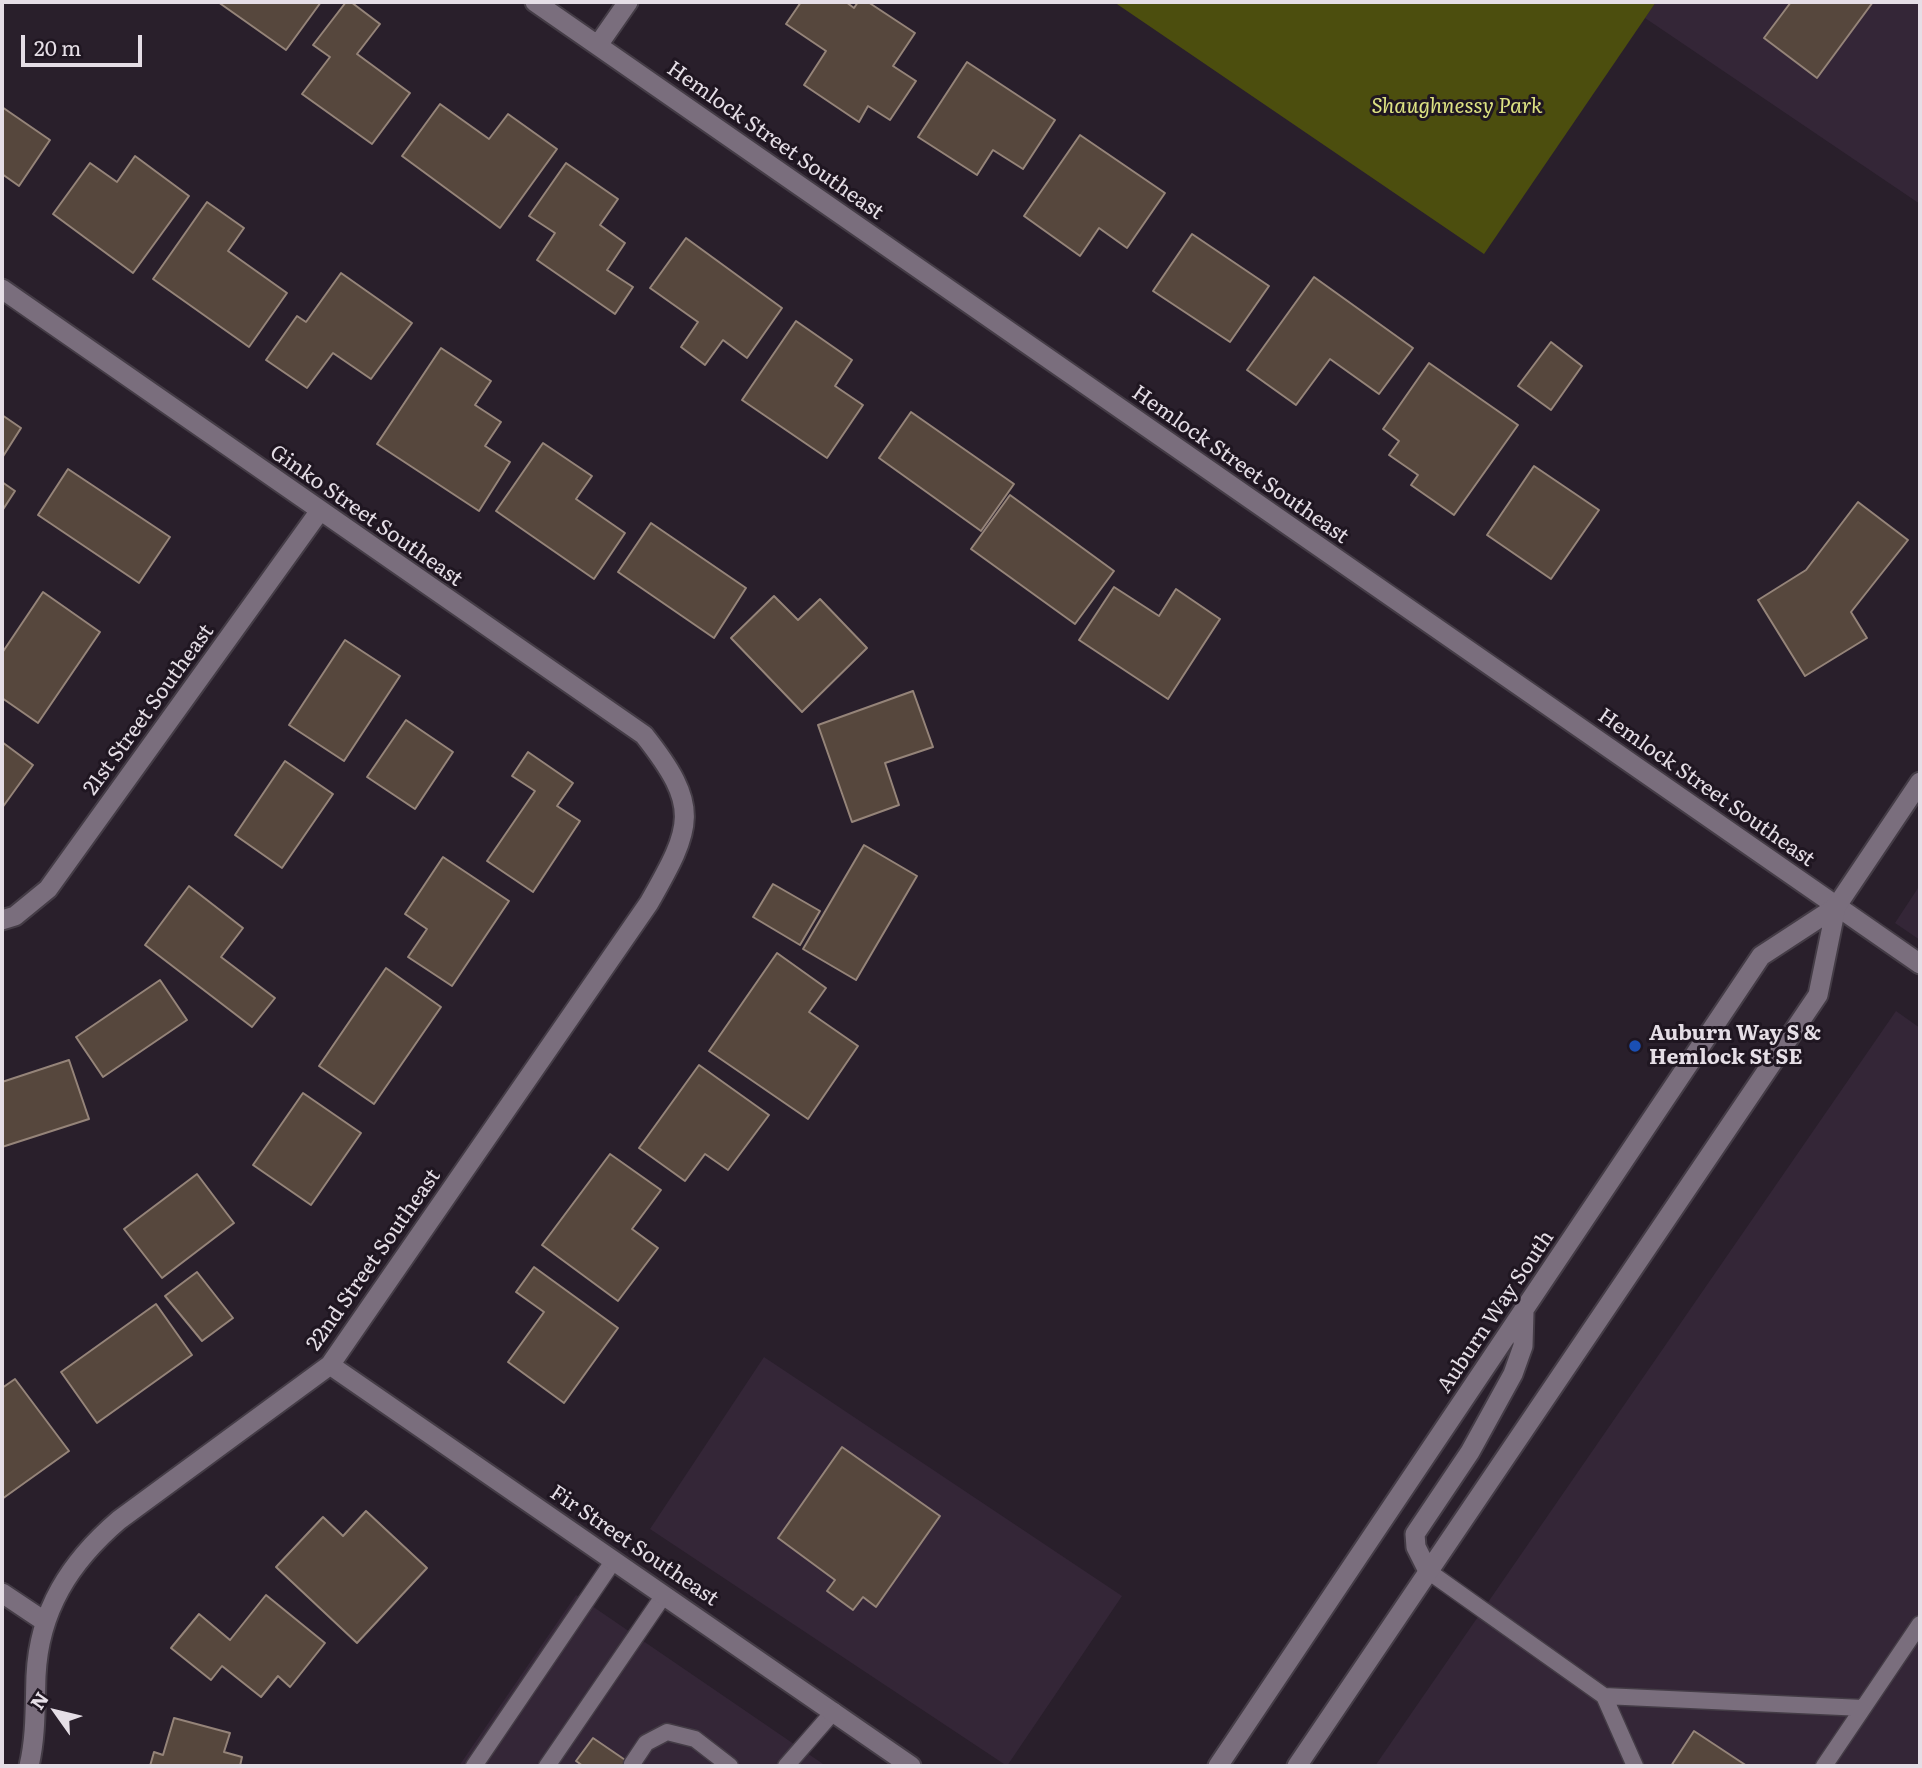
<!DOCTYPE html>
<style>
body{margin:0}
#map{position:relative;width:1922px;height:1768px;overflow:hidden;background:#291f2b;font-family:Literata,serif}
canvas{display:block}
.frame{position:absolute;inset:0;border:4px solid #e5dee6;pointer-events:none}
.north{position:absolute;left:21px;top:1677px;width:70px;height:70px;-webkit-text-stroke:5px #1f1621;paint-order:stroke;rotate:304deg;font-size:19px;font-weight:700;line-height:28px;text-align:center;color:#e5dee6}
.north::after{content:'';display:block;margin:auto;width:24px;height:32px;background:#e5dee6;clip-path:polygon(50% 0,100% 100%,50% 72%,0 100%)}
.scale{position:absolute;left:21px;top:35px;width:121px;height:32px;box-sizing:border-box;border:4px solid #e5dee6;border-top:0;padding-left:9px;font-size:21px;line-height:24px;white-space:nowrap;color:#e5dee6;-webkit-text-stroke:5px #1f1621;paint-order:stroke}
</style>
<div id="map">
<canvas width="1922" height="1768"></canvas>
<div class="frame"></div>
<div class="north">N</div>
<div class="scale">20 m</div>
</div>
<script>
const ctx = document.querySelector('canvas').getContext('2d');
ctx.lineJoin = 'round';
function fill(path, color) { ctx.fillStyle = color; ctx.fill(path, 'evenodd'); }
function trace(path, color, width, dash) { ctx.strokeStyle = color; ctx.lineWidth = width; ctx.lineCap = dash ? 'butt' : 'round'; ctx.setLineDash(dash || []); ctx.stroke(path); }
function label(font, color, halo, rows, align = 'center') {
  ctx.font = font + ' Literata,serif'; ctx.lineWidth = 6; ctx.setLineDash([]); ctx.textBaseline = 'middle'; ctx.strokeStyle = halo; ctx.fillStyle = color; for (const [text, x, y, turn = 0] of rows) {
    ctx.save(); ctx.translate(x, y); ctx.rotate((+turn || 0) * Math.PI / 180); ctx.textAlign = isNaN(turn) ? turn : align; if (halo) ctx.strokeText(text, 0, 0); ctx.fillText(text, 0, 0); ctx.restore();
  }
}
fill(new Path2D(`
 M 1656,2 L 1920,2 L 1920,204 L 1645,18 Z
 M 1920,885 L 1920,940 L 1895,923 Z
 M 1896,1011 L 1920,1028 L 1920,1766 L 1375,1766 Z
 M 764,1357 L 1122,1596 L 1007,1766 L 650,1529 Z
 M 576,1595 L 826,1766 L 459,1766 Z`), '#342637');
fill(new Path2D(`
 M 1114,2 L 1656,2 L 1484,254 Z`), '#4c4e0e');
const building = new Path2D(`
 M 218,2 L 321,2 L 286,50 Z
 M 346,2 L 351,2 L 380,24 L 357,54 L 410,93 L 372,144 L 302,94 L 330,57 L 313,45 Z
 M 801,2 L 846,2 L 854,8 L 858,2 L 868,2 L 915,33 L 893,66 L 916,81 L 890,120 L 868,106 L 859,122 L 804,85 L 826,51 L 786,24 Z
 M 1791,2 L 1873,2 L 1817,78 L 1764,38 Z
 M 967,62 L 1055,120 L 1023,169 L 993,150 L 977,175 L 918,137 Z
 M 440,104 L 489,139 L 508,114 L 557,149 L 500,228 L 402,156 Z
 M 2,107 L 50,140 L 19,186 L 2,174 Z
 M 1080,135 L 1165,193 L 1127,248 L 1099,228 L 1080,256 L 1024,216 Z
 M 135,156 L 189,196 L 133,273 L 53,214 L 90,163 L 117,182 Z
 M 566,163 L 618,199 L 600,225 L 625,243 L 607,270 L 633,287 L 615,314 L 537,260 L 555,233 L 529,216 Z
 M 207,202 L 244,228 L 228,251 L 287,293 L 249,347 L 153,279 Z
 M 1192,234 L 1269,286 L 1230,342 L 1153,291 Z
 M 686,238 L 782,308 L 747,358 L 723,340 L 705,365 L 681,347 L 698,322 L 650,288 Z
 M 341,273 L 412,323 L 371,379 L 333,353 L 307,388 L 266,360 L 297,316 L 306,322 Z
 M 1314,277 L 1413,348 L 1379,394 L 1330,359 L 1296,405 L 1247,370 Z
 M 796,321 L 852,360 L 835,386 L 863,405 L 827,458 L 742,400 Z
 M 1551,342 L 1582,366 L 1551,410 L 1518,386 Z
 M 441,348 L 491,381 L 475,405 L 501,422 L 485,446 L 510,462 L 479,511 L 377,444 Z
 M 1429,363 L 1518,425 L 1454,515 L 1411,485 L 1418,475 L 1389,455 L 1399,441 L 1383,429 Z
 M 911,412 L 1014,484 L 981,531 L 879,458 Z
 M 2,415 L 21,428 L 2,458 Z
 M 543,443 L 592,476 L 576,499 L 625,533 L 594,579 L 496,511 Z
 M 1534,466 L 1599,510 L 1551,579 L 1487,535 Z
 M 68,469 L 170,537 L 139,583 L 38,515 Z
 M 2,482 L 15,491 L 2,511 Z
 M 1010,495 L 1114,571 L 1075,624 L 971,549 Z
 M 1858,502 L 1908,540 L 1851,612 L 1867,638 L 1805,676 L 1758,600 L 1806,570 Z
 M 651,523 L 746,588 L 714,638 L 618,572 Z
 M 1114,587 L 1159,616 L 1176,589 L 1220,619 L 1168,699 L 1079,640 Z
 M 43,592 L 100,632 L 38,723 L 2,698 L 2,653 Z
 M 774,596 L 798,620 L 820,599 L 867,648 L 802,712 L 731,638 Z
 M 345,640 L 400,676 L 344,761 L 289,725 Z
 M 913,691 L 933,747 L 885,763 L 899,805 L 852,822 L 818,725 Z
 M 406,720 L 453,752 L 415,809 L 367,777 Z
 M 2,742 L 33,765 L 2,808 Z
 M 528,752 L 573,783 L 557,806 L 580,821 L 533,892 L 487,861 L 535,791 L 512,776 Z
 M 285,761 L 333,794 L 282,868 L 235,835 Z
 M 864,845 L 917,876 L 856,980 L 803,949 Z
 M 443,857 L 509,901 L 452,986 L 408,957 L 427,929 L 405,914 Z
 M 773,884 L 820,911 L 800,945 L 753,917 Z
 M 189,886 L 243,928 L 221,957 L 275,998 L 252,1027 L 145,945 Z
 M 777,953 L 826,988 L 809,1012 L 858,1046 L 808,1119 L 709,1051 Z
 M 386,968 L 441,1007 L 374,1104 L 319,1066 Z
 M 160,980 L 187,1020 L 103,1077 L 76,1037 Z
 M 69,1060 L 89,1119 L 2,1147 L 2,1082 Z
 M 699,1065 L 769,1115 L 728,1170 L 705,1154 L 685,1181 L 639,1148 Z
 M 303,1093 L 361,1133 L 311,1205 L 253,1165 Z
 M 610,1154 L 661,1190 L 632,1229 L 658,1248 L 618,1301 L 542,1245 Z
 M 197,1174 L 234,1223 L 162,1278 L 124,1229 Z
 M 534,1267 L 618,1328 L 564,1403 L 508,1362 L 544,1312 L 516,1292 Z
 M 197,1272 L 233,1318 L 202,1341 L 165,1296 Z
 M 156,1304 L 192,1355 L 97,1423 L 61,1372 Z
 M 15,1379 L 69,1451 L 2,1499 L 2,1388 Z
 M 842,1447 L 940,1516 L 876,1607 L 863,1597 L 853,1610 L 827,1591 L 835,1580 L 778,1538 Z
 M 366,1511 L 427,1568 L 357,1643 L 276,1567 L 323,1517 L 343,1536 Z
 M 266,1595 L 325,1643 L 290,1687 L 278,1676 L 261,1697 L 222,1666 L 211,1680 L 171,1648 L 199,1614 L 230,1640 Z
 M 174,1718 L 230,1733 L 224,1752 L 242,1757 L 240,1766 L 150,1766 L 154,1752 L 163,1755 Z
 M 1694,1731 L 1747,1766 L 1671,1766 Z
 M 593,1738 L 634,1766 L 583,1766 L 576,1761 Z`);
fill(building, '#56473d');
trace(building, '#958479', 2);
const service = new Path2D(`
 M 1428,1571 L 1604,1696
 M 632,1764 L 646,1743 L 667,1732 L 695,1739 L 730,1766
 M 474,1766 L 614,1560
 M 547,1766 L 664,1595
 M 786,1766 L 834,1711
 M 1635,1766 L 1604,1696 L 1863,1708
 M 1824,1766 L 1920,1624`);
const minor = new Path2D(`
 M 535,2 L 1920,964
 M 598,45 L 628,2
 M 2,289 L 644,735 C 701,807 693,826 649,903 L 330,1365 L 119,1520 C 70,1562 39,1610 36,1676 C 35,1706 36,1736 29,1766
 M 2,920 L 15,916 L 48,889 L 319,512
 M 330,1365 L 911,1766
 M 2,1593 L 44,1621`);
const secondary = new Path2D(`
 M 1428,1571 L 1416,1547 L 1415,1534 L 1470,1452 L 1513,1374 L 1523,1346 L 1524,1312
 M 1218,1766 L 1761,956 L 1836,907
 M 1297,1766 L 1818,995 L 1836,907 L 1920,782`);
trace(service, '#443c46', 19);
trace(minor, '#443c46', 23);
trace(secondary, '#443c46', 23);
trace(service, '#7a6e7d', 16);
trace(minor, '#7a6e7d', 19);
trace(secondary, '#7a6e7d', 19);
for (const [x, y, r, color] of [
 [1635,1046,7,"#1a4fb4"]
]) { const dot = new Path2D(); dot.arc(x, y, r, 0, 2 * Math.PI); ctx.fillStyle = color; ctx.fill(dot); trace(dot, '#1f1621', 2.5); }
label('italic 21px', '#dde283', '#1f1621', [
 ["Shaughnessy Park",1457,107]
]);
label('21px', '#e5dee6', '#1f1621', [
 ["Hemlock Street Southeast",775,141,35],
 ["Hemlock Street Southeast",1240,465,35],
 ["Ginko Street Southeast",366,516,35],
 ["21st Street Southeast",149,710,-54],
 ["Hemlock Street Southeast",1706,788,35],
 ["22nd Street Southeast",374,1260,-55],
 ["Auburn Way South",1496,1312,-56],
 ["Fir Street Southeast",634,1546,34]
]);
label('bold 21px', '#e5dee6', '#1f1621', [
 ["Auburn Way S &",1649,1034],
 ["Hemlock St SE",1649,1058]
], 'left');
</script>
